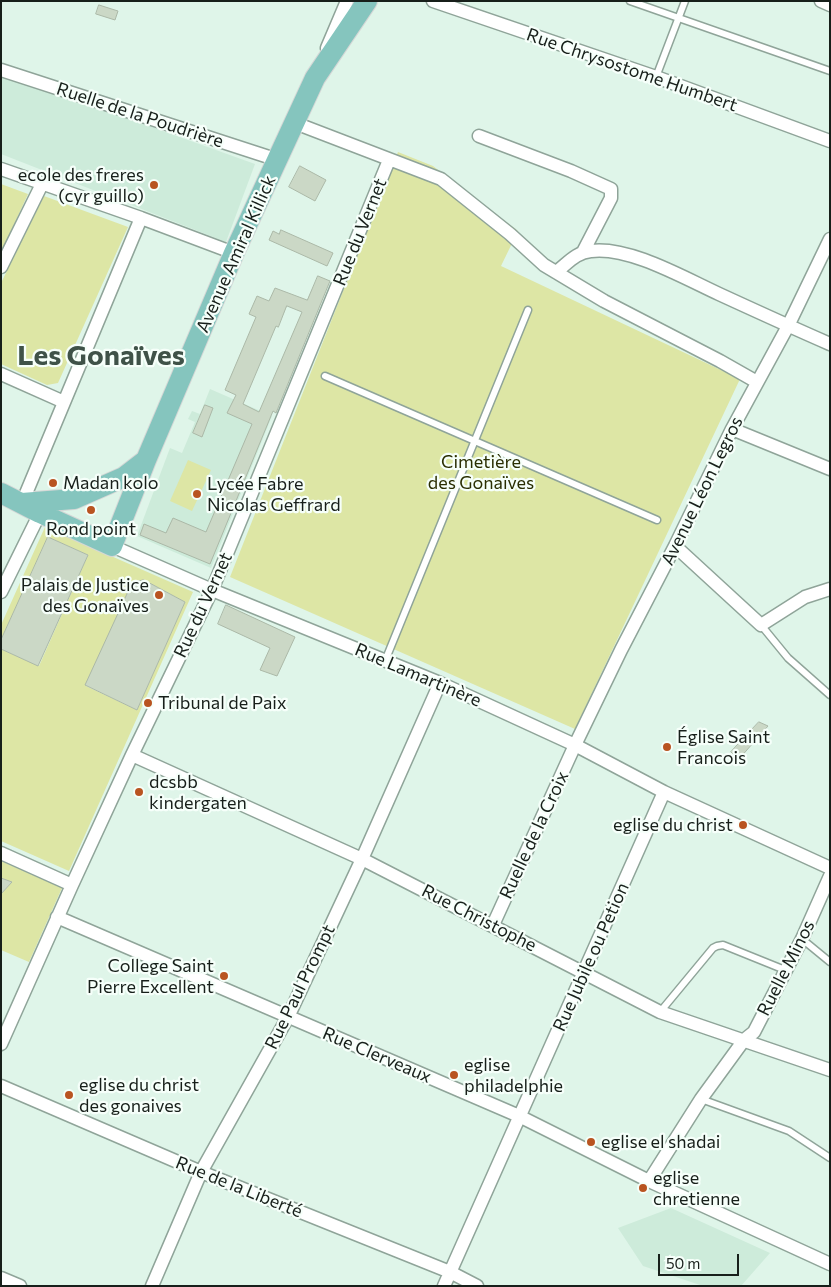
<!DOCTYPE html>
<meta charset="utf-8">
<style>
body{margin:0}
#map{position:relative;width:831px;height:1287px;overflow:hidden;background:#dff5e9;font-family:Commissioner,sans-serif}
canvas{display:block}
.frame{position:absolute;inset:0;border:2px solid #171f1a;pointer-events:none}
.scale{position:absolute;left:658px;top:1254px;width:81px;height:22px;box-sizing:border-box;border:2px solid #171f1a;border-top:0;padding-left:6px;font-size:15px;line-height:18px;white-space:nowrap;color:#171f1a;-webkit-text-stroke:4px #f6fffa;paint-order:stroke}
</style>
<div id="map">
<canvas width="831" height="1287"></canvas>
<div class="frame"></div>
<div class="scale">50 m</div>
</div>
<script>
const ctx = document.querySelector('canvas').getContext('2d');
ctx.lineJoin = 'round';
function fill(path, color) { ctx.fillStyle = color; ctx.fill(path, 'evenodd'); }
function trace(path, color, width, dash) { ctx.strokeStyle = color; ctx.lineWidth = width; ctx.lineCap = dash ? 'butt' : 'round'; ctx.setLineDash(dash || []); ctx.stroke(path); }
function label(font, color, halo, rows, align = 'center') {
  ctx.font = font + ' Commissioner,sans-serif'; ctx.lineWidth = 4.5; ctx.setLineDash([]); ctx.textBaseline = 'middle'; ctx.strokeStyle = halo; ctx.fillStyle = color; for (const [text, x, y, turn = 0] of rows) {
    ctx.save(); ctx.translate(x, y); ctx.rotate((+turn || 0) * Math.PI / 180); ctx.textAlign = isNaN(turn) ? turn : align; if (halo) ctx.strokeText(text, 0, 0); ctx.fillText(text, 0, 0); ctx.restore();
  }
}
fill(new Path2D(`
 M 1,73 L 255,164 L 226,242 L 1,154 Z
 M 210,389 L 272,416 L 211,568 L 137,536 L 170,448 L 182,453 L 195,422 L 188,419 L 192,411 L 200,414 Z
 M 671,1208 L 770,1253 L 741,1286 L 703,1286 L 643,1266 L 618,1228 Z`), '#cdebda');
fill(new Path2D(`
 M 398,152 L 433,166 L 518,231 L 501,266 L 740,379 L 575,729 L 230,577 Z
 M 1,184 L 28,194 L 1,253 Z
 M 44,196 L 128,227 L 58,383 L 47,385 L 1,364 L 1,283 Z
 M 188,460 L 211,470 L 192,511 L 170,501 Z
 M 45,527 L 193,592 L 69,871 L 1,841 L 1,649 L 39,666 L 88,555 L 48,537 L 1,640 L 1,625 ZM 144,580 L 185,602 L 137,710 L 86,686 L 132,583 Z
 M 1,861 L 62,888 L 29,962 L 1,950 L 1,894 L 12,882 L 1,878 Z`), '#dde6a5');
const building = new Path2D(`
 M 99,5 L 118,11 L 115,20 L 96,14 Z
 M 300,166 L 326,180 L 315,201 L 289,187 Z
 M 281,230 L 333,253 L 327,266 L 269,240 L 273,231 L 279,234 Z
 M 318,276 L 330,281 L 276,413 L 273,411 L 210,564 L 140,535 L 144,524 L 166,533 L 173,518 L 206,532 L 252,424 L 227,413 L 236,395 L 225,390 L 256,317 L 249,314 L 257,296 L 269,301 L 275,288 L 307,300 ZM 287,306 L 302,312 L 259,412 L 243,404 L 276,326 L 278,327 Z
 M 205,405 L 213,408 L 202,437 L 193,433 Z
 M 48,537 L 88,555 L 38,666 L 1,649 L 1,640 Z
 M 144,580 L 185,602 L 137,710 L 85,685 L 132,583 Z
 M 226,605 L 295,637 L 277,676 L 260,670 L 270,648 L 218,624 Z
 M 759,722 L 768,726 L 739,759 L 731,752 Z
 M 1,878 L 12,882 L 1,894 Z`);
fill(building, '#cbd8c6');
trace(building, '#abb8a7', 1);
const service = new Path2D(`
 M 630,1 L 830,71
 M 656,77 L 685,1
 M 325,376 L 657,520
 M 761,625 L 788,658 L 830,695
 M 385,661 L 528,310
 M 802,939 L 830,962
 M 660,1012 L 713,948 L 717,946 L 723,945 L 785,970
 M 701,1099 L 789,1131 L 830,1158`);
const minor = new Path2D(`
 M 433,1 L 656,77 L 830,141
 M 821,1 L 830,5
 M 327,48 L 347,1
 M 1,70 L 278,160
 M 295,123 L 441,179 L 510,234 L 544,265 L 604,301 L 720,361 L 757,382
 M 479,136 L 571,171 L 611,189 L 611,198 L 583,252
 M 1,169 L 141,218 L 234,253
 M 1,267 L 42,184
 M 556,272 C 567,264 576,252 591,251 C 629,246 684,278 719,294 C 756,311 793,328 830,344
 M 1,374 L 64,402
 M 732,429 L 830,469
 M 22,503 L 141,218
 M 112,546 L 212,590 L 440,683 L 575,745 L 664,792 L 830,868
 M 675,546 L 761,625 L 805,597 L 830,589
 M 1,592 L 40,513
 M 132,755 L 362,859 L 660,1012 L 830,1070
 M 1,853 L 72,885
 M 57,917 L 519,1116 L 649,1181 L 830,1264
 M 493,925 L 575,745 L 621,650 L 675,546 L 732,429 L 788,326 L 830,239
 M 1,1044 L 72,885 L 132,755 L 212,590 L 389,160
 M 1,1086 L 201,1172 L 450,1272 L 477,1286
 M 649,1181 L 701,1099 L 744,1040 L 754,1032 L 802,939 L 830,876
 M 1,1278 L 20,1286
 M 152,1286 L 201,1172 L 288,1017 L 362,859 L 440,683
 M 444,1286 L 664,792`);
const primary = new Path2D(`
 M 1,493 L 40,513 L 112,546 L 146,460 L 234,253 L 315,78 L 367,1
 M 22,503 L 74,499 L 124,477 L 146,460`);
trace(service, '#8fa499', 9);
trace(minor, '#8fa499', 15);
trace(primary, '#d5d7d6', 22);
trace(service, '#fff', 6);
trace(minor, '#fff', 12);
trace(primary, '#85c5be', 20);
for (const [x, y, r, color] of [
 [154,185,5,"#b95421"],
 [53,483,5,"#b95421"],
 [197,494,5,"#b95421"],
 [91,510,5,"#b95421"],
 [159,595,5,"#b95421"],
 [148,703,5,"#b95421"],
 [667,747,5,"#b95421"],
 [139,792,5,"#b95421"],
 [743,825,5,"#b95421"],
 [224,976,5,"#b95421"],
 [454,1075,5,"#b95421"],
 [69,1095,5,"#b95421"],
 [591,1142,5,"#b95421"],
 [643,1188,5,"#b95421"]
]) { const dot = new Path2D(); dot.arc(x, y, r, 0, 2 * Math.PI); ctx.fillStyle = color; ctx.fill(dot); trace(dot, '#f6fffa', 2); }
label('18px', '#171f1a', '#f6fffa', [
 ["Rue Chrysostome Humbert",632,70,19],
 ["Ruelle de la Poudrière",140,115,18],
 ["Rue du Vernet",360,232,-68],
 ["Avenue Amiral Killick",236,254,-66],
 ["Avenue Léon Legros",702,491,-64],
 ["Rue du Vernet",203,605,-65],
 ["Rue Lamartinère",418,675,23],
 ["Ruelle de la Croix",534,835,-65],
 ["Rue Christophe",479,918,27],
 ["Rue Jubile ou Petion",591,957,-66],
 ["Ruelle Minos",786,968,-63],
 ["Rue Paul Prompt",300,987,-64],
 ["Rue Clerveaux",377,1055,23],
 ["Rue de la Liberté",239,1187,22]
]);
label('18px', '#171f1a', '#f6fffa', [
 ["ecole des freres",144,175,"right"],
 ["(cyr guillo)",144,196,"right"],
 ["Madan kolo",63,483],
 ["Lycée Fabre",207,484],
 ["Nicolas Geffrard",207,505],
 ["Rond point",91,529,"center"],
 ["Palais de Justice",149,585,"right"],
 ["des Gonaïves",149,606,"right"],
 ["Tribunal de Paix",158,703],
 ["Église Saint",677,737],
 ["Francois",677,758],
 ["dcsbb",149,782],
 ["kindergaten",149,803],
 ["eglise du christ",733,825,"right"],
 ["College Saint",214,966,"right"],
 ["Pierre Excellent",214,987,"right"],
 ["eglise",464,1065],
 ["philadelphie",464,1086],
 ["eglise du christ",79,1085],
 ["des gonaives",79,1106],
 ["eglise el shadai",601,1142],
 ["eglise",653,1178],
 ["chretienne",653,1199]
], 'left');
label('18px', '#2a2e02', '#f6fffa', [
 ["Cimetière",481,462],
 ["des Gonaïves",481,483]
]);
label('bold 28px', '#3f5248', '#f6fffa', [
 ["Les Gonaïves",101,356]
]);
</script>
